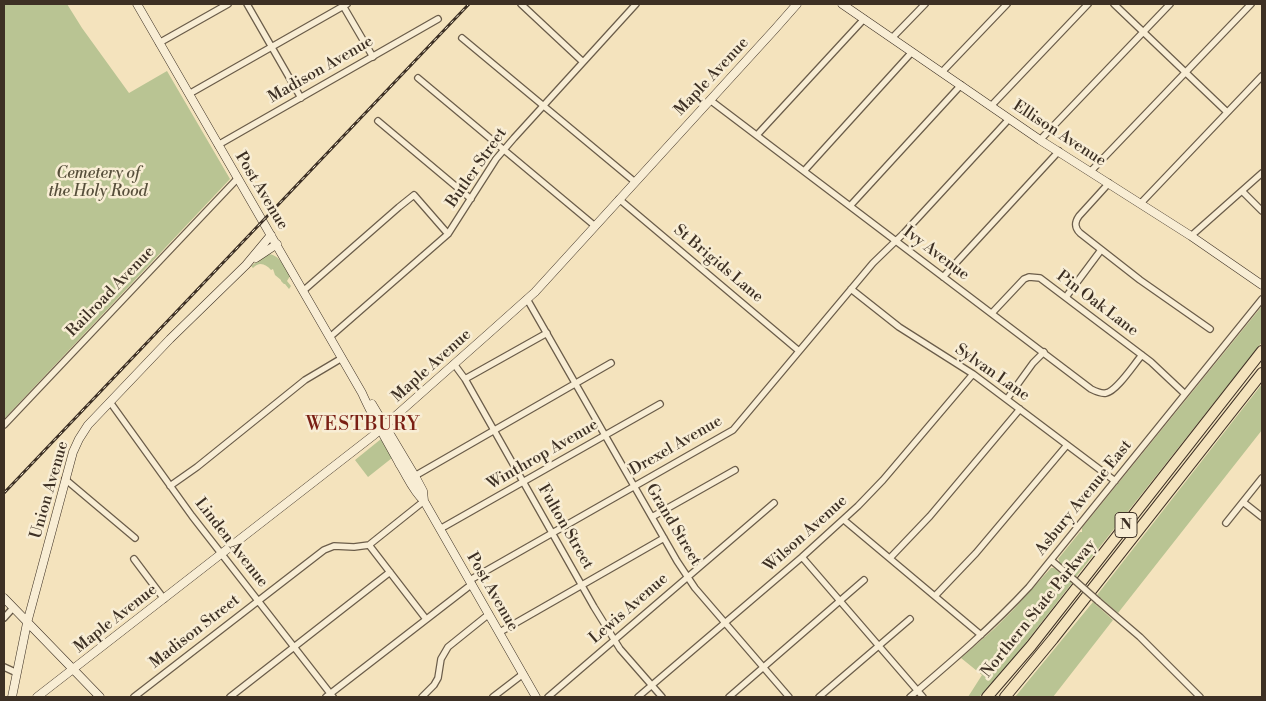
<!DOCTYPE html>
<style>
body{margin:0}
#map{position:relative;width:1266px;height:701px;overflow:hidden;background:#f4e3bd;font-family:"Libre Bodoni",serif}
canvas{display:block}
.frame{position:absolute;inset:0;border:5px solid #3d3024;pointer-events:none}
</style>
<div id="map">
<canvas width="1266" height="701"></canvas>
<div class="frame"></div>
</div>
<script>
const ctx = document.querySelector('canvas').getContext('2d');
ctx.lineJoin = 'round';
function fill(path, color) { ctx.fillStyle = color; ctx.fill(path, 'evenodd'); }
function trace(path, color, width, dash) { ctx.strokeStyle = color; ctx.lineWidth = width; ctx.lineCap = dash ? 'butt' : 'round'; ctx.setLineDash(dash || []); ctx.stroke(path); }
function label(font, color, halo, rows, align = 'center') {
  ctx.font = font + ' "Libre Bodoni",serif'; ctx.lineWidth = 5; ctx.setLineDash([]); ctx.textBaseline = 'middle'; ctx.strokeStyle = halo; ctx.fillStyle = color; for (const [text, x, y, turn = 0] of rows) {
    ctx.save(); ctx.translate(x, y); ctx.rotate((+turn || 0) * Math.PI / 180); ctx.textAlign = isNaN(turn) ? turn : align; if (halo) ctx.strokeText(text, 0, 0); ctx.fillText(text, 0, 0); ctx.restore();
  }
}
fill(new Path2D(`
 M 4,4 L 67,4 L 82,28 L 129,93 L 167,71 L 230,179 L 4,419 Z
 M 267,254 C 280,254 284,267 290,276 L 287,281 L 291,286 L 289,289 L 285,284 L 284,284 L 281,281 L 281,280 L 275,275 L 273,269 L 271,270 C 266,264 259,261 253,268 L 251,266 Z
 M 1262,306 L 1262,342 L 1076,577 L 1059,563 L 1059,560 L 1058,559 L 1080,532 L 1082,532 L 1082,528 Z
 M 1262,384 L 1262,430 L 1118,613 L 1097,595 Z
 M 381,439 L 392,458 L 368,477 L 355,460 Z
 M 1051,568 L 1054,568 L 1072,583 L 1024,645 L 996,679 L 979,697 L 968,697 L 982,675 L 961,658 L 994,629 L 1014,609 Z
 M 1093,602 L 1113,620 L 1053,697 L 1015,697 Z`), '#b9c493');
const street = new Path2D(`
 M 247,4 L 301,98
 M 342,4 L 373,57
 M 521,4 L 583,62
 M 1114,4 L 1227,112
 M 462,38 L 635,182
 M 892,38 L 925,4
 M 159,43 L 228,4
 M 942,72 L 1007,4
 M 418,78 L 595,226
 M 189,94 L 347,4
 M 710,100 L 1091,389 C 1095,391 1101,394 1106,393 C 1117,391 1134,364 1142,355
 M 991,106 L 1088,4
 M 378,121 L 471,199
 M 757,135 L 864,19
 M 1040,140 L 1170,4
 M 218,145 L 438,19
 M 804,171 L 912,52
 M 1091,171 L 1251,4
 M 1109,183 L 1079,216 C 1074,223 1075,228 1080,233 L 1140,280 L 1210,329
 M 1242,191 L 1262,211
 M 619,199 L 799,351
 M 1141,203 L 1262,76
 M 850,206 L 961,85
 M 1191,236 L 1262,173
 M 943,277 L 1059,151
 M 851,289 L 899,327 L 973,374 L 1115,481
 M 303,291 L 399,207 L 414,195 L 448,234
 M 1066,297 L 1101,250
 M 527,299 L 677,561 L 695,588 L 789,697
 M 992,313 L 1024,279 L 1029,277 L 1040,278 L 1151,362 L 1185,394
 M 330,337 L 448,234 L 496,159 L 514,138 L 636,4
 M 454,364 L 465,379 L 594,607 L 620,649 L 662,697
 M 465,379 L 547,333
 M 1007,399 L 1033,363 L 1044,352
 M 110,402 L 192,516 L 333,697
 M 4,425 L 238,178
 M 413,477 L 611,363
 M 65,479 L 135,538
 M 170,486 L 197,467 L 305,380 L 342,358
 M 1243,502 L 1262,517
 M 652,517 L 735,470
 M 844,520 L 981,635
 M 1226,523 L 1262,478
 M 440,529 L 660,404
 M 369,545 L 426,619
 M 802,557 L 923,697
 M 890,558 L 930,516 L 1020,409
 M 134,559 L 164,599
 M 1051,560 L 1072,578
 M 470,580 L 733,430 L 873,263 L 904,233 L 1009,119
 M 935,596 L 976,553 L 1067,445
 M 1098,601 L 1140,637 L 1200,697
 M 4,618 L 13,608
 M 500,632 L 664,538
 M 4,667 L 17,673
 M 134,697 L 324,550 L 334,546 L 354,547 L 369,545 L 424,501
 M 230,697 L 390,572
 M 326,697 L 472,584
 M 422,697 L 434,685 L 438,678 L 441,659 L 448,647 L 489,614
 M 493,697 L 523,674
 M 548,697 L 774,503
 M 638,697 L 802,557 L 858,506 L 883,480 L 973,374
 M 729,697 L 864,580
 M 819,697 L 910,619
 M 910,697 C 951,662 992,627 1029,587 L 1262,299`);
const secondary = new Path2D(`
 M 137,4 C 211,134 287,263 362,393 C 373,418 387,441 400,465 C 408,478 413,491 424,501 L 536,697
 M 842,4 L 1040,140 L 1191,236 L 1262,285
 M 256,258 L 277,244
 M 372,404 L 415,476 L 423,491 L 424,501
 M 4,598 L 100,697
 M 12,697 L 27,623 L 73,452 L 79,439 L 88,425 L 170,339 L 246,265 L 271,235
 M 37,697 L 374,435 L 488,334 L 535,292 L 775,29 L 797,4`);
const highway = new Path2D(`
 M 987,697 L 1031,646 L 1262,351
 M 1005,697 L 1053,639 L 1262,373`);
trace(street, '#6b5d4a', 8);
trace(secondary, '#3d3024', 9);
trace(highway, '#3d3024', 12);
trace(street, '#f8edd4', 5.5);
trace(secondary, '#f8edd4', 8);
trace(highway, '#f4e3bd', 10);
const rail = new Path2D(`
 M 4,493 L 469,4`);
trace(rail, '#3d3024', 3);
trace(rail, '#f8edd4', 1, [4]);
const streetBridge = new Path2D(`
 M 1072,578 L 1098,601`);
trace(streetBridge, '#6b5d4a', 8, []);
trace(streetBridge, '#f8edd4', 5.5);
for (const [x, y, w] of [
 [1126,525,22]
]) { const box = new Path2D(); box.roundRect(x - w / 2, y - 12.5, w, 25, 4); ctx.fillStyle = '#f8edd4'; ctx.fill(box); trace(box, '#3d3024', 1); }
label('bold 15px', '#3d3024', null, [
 ["N",1126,525]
]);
label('16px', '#3d3024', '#f8edd4', [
 ["Madison Avenue",321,70,-30],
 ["Maple Avenue",712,77,-47],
 ["Ellison Avenue",1059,134,33],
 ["Butler Street",477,168,-55],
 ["Post Avenue",261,191,59],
 ["Ivy Avenue",936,254,37],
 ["St Brigids Lane",718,264,40],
 ["Railroad Avenue",111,292,-46],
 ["Pin Oak Lane",1097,304,37],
 ["Maple Avenue",432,366,-42],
 ["Sylvan Lane",992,373,35],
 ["Drexel Avenue",676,446,-30],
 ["Winthrop Avenue",543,455,-30],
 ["Union Avenue",50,490,-74],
 ["Asbury Avenue East",1084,498,-51],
 ["Grand Street",673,525,59],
 ["Fulton Street",565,527,60],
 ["Wilson Avenue",806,534,-42],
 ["Linden Avenue",231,543,52],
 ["Post Avenue",492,592,60],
 ["Lewis Avenue",629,609,-41],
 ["Northern State Parkway",1039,609,-51],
 ["Maple Avenue",116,619,-38],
 ["Madison Street",195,632,-38]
]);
label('italic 16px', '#564e3a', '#f8edd4', [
 ["Cemetery of",98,174],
 ["the Holy Rood",98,192]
]);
ctx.letterSpacing = '1px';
label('19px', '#7a1f14', '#f8edd4', [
 ["WESTBURY",363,425]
]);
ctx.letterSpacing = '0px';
</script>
